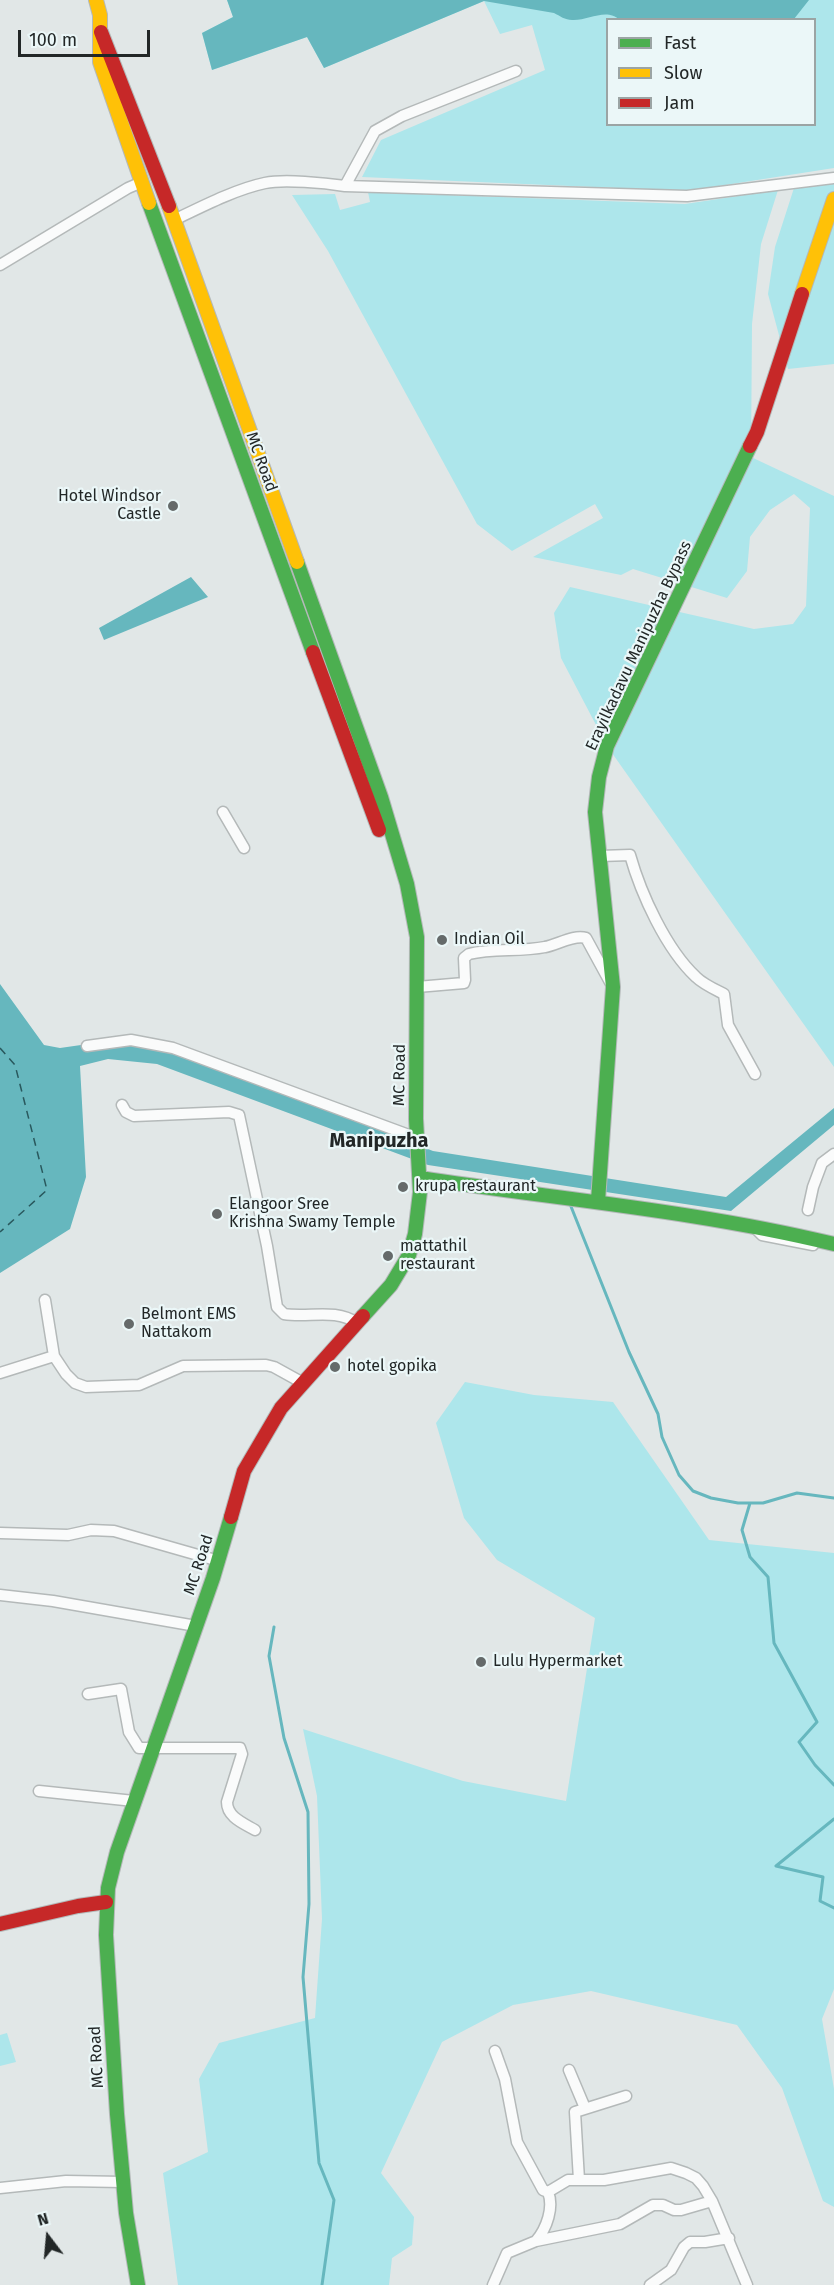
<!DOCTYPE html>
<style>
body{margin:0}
#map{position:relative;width:834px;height:2285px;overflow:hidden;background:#e1e7e7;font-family:"Fira Sans",sans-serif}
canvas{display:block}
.legend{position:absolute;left:606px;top:18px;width:210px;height:108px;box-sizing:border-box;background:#ebf7f8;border:2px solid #9ba4a4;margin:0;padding:8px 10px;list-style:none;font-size:18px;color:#222727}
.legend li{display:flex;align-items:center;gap:12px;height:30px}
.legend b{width:30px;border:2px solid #9ba4a4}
.north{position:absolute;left:18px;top:2207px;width:60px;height:60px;-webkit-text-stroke:4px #ebf7f8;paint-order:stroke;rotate:344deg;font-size:16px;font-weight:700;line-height:24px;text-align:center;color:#222727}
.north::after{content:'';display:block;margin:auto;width:21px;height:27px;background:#222727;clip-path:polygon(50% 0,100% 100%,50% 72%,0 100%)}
.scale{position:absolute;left:18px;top:30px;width:132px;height:27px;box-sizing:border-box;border:3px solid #222727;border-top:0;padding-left:8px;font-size:18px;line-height:21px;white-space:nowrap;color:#222727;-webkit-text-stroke:4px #ebf7f8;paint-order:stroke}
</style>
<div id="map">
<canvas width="834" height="2285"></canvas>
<ul class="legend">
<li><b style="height:8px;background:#4caf50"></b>Fast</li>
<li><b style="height:8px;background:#ffc107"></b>Slow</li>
<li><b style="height:8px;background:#c62828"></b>Jam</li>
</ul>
<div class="north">N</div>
<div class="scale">100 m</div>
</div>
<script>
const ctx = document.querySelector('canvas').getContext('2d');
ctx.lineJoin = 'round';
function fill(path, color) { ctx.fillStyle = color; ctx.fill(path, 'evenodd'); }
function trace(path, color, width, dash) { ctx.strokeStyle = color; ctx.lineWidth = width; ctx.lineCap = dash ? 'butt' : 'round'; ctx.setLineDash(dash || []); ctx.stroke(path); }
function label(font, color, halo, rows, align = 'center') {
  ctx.font = font + ' "Fira Sans",sans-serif'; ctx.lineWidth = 4.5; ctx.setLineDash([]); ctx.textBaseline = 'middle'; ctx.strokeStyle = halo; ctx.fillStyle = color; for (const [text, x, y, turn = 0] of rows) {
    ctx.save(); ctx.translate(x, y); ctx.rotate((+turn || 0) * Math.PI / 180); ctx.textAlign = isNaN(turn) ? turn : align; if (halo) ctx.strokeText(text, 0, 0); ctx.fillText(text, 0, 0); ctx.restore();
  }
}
fill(new Path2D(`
 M 227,0 L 834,0 L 834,168 L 687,191 L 362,177 L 381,140 L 545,70 L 532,25 L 500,34 L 484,1 L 324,68 L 307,37 L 212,70 L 202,33 L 233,17 ZM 608,20 L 814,20 L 814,124 L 608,124 Z
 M 834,183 L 834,364 L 788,369 L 768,294 L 775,247 L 794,188 Z
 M 778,190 L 761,244 L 752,324 L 751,457 L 834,496 L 834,1067 L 607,746 L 561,658 L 554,613 L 570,587 L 754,629 L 793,624 L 806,606 L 810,508 L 794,494 L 770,510 L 750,537 L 747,571 L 727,598 L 633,569 L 621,575 L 533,557 L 603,518 L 595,504 L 512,551 L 477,524 L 328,251 L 292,195 L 335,194 L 340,210 L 370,202 L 368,192 L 685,204 Z
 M 465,1382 L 534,1395 L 613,1402 L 709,1540 L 834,1553 L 834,1989 L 822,2019 L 834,2089 L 834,2207 L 823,2201 L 782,2088 L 737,2025 L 591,1991 L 513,2005 L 442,2042 L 381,2173 L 414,2217 L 412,2245 L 392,2258 L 389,2285 L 178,2285 L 163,2173 L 208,2152 L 199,2079 L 219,2043 L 315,2018 L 322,1919 L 317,1796 L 303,1729 L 463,1781 L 566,1801 L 595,1618 L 497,1560 L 464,1518 L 436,1423 Z
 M 7,2033 L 16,2062 L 0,2066 L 0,2035 Z`), '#ade6eb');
fill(new Path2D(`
 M 227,0 L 809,0 L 794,19 L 620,20 C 606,7 588,21 572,20 C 565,20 560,16 554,13 L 484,1 L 324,68 L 307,37 L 212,70 L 202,33 L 233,17 Z
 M 191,577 L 208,597 L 104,640 L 99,628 Z
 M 0,984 L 44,1045 L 60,1048 L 116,1040 L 197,1059 L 433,1151 L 726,1197 L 834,1108 L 834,1125 L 731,1211 L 428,1165 L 157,1064 L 108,1059 L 80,1066 L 86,1177 L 70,1229 L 0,1273 Z`), '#66b7be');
trace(new Path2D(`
 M 570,1204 L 629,1352 L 658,1414 L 662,1437 L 679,1475 L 693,1491 L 711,1498 L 738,1503 L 763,1503 L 797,1493 L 834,1498
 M 750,1503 L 742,1530 L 750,1557 L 768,1577 L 774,1643 L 817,1722 L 799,1742 L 815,1765 L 834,1785
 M 274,1627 L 269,1656 L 284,1738 L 308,1812 L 309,1904 L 303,1977 L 319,2163 L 334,2200 L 322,2285
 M 834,1819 L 776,1866 L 823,1877 L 820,1901 L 834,1908`), '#66b7be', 3);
trace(new Path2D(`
 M 0,1048 L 15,1065 L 47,1190 L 0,1232`), '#29585d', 1.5, [8, 6]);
const street = new Path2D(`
 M 345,186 L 375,131 L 402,116 L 516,71
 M 174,220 C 201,207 236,189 265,183 C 284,179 325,183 345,186 L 687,196 L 834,178
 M 0,265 L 128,188 L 142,182
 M 223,812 L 244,848
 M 600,856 L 630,855 C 641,894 666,949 696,977 C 703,984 714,989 724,994 L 728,1025 L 755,1074
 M 417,987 L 464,983 L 465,980 L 464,958 L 469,954 C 493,948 520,952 545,947 C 557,945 574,934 586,938 L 610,982
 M 87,1046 L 131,1040 L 173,1048 L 417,1138
 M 122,1105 L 126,1112 L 134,1116 L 229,1112 L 239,1115 L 267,1246 L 277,1307 L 284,1314 C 309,1318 335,1308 357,1323
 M 808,1210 L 813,1187 L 822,1163 L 834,1154
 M 754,1227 L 762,1235 L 813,1245
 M 45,1300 L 54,1356 L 66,1374 L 75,1383 L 86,1387 L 139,1385 L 183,1366 L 266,1365 L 274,1367 L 303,1383
 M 0,1373 L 54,1356
 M 0,1533 L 68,1535 L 91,1530 L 114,1531 L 219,1561
 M 0,1595 L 53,1601 L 196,1626
 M 88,1694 L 121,1689 L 129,1732 L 139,1748 L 240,1748 L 242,1754 L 227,1802 C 227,1817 243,1823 255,1830
 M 39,1791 L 134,1801
 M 495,2051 L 505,2079 L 517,2142 L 543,2190 L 548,2192 L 568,2180 L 604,2180 L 671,2168 L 686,2173 L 696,2178 L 703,2186 L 712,2201 L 747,2285
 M 569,2070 L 585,2108
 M 579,2180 L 575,2112 L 626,2096
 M 0,2188 L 66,2181 L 123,2182
 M 536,2241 C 547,2228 554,2207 548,2192
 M 493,2285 L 507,2253 L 536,2241 L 620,2224 L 653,2205 L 663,2205 L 674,2210 L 681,2210 L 712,2201
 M 650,2285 L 671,2270 L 684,2247 L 690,2242 L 705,2242 L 729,2238`);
const fast = new Path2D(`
 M 149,203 L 313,652
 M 297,562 L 381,797 L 407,884 L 417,937 L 416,1119 L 420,1192 L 415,1234 L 409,1255 L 391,1285 L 363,1316
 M 420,1178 C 558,1199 698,1211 834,1244
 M 598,1201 L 613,987 L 595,812 L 599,777 L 607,746 L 750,446
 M 138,2285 L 126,2213 L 117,2114 L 106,1935 L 108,1888 L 117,1852 L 213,1578 L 231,1517`);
const slow = new Path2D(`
 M 96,0 L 100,15 L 100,62 L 149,203
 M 169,206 L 297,562
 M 802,294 L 834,199`);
const jam = new Path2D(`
 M 101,32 L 169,206
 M 750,446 L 757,432 L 802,294
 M 313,652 L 379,830
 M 231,1517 L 244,1471 L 281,1408 L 363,1316
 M 0,1924 L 78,1906 L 106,1902`);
trace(street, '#b4b9b9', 13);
trace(fast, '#b4b9b9', 16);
trace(slow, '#b4b9b9', 16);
trace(jam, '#b4b9b9', 16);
trace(street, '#fafbfb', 10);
trace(fast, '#4caf50', 14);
trace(slow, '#ffc107', 14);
trace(jam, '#c62828', 14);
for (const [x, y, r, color] of [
 [173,506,6,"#656a6a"],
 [442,940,6,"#656a6a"],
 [403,1187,6,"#656a6a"],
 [217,1214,6,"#656a6a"],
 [388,1256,6,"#656a6a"],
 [129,1324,6,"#656a6a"],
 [335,1367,6,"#656a6a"],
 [481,1662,6,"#656a6a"]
]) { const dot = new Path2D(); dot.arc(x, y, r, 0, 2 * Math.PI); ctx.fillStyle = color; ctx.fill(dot); trace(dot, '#ebf7f8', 2); }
label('16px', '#222727', '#ebf7f8', [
 ["MC Road",261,462,70],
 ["Erayilkadavu Manipuzha Bypass",639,646,-65],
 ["MC Road",400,1075,-89],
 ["MC Road",199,1565,-72],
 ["MC Road",97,2057,-93]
]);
label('16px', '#222727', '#ebf7f8', [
 ["Hotel Windsor",161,497,"right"],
 ["Castle",161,515,"right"],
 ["Indian Oil",454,940],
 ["krupa restaurant",415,1187],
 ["Elangoor Sree",229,1205],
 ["Krishna Swamy Temple",229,1223],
 ["mattathil",400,1247],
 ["restaurant",400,1265],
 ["Belmont EMS",141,1315],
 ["Nattakom",141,1333],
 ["hotel gopika",347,1367],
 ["Lulu Hypermarket",493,1662]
], 'left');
label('bold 20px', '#222727', '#ebf7f8', [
 ["Manipuzha",379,1141]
]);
</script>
